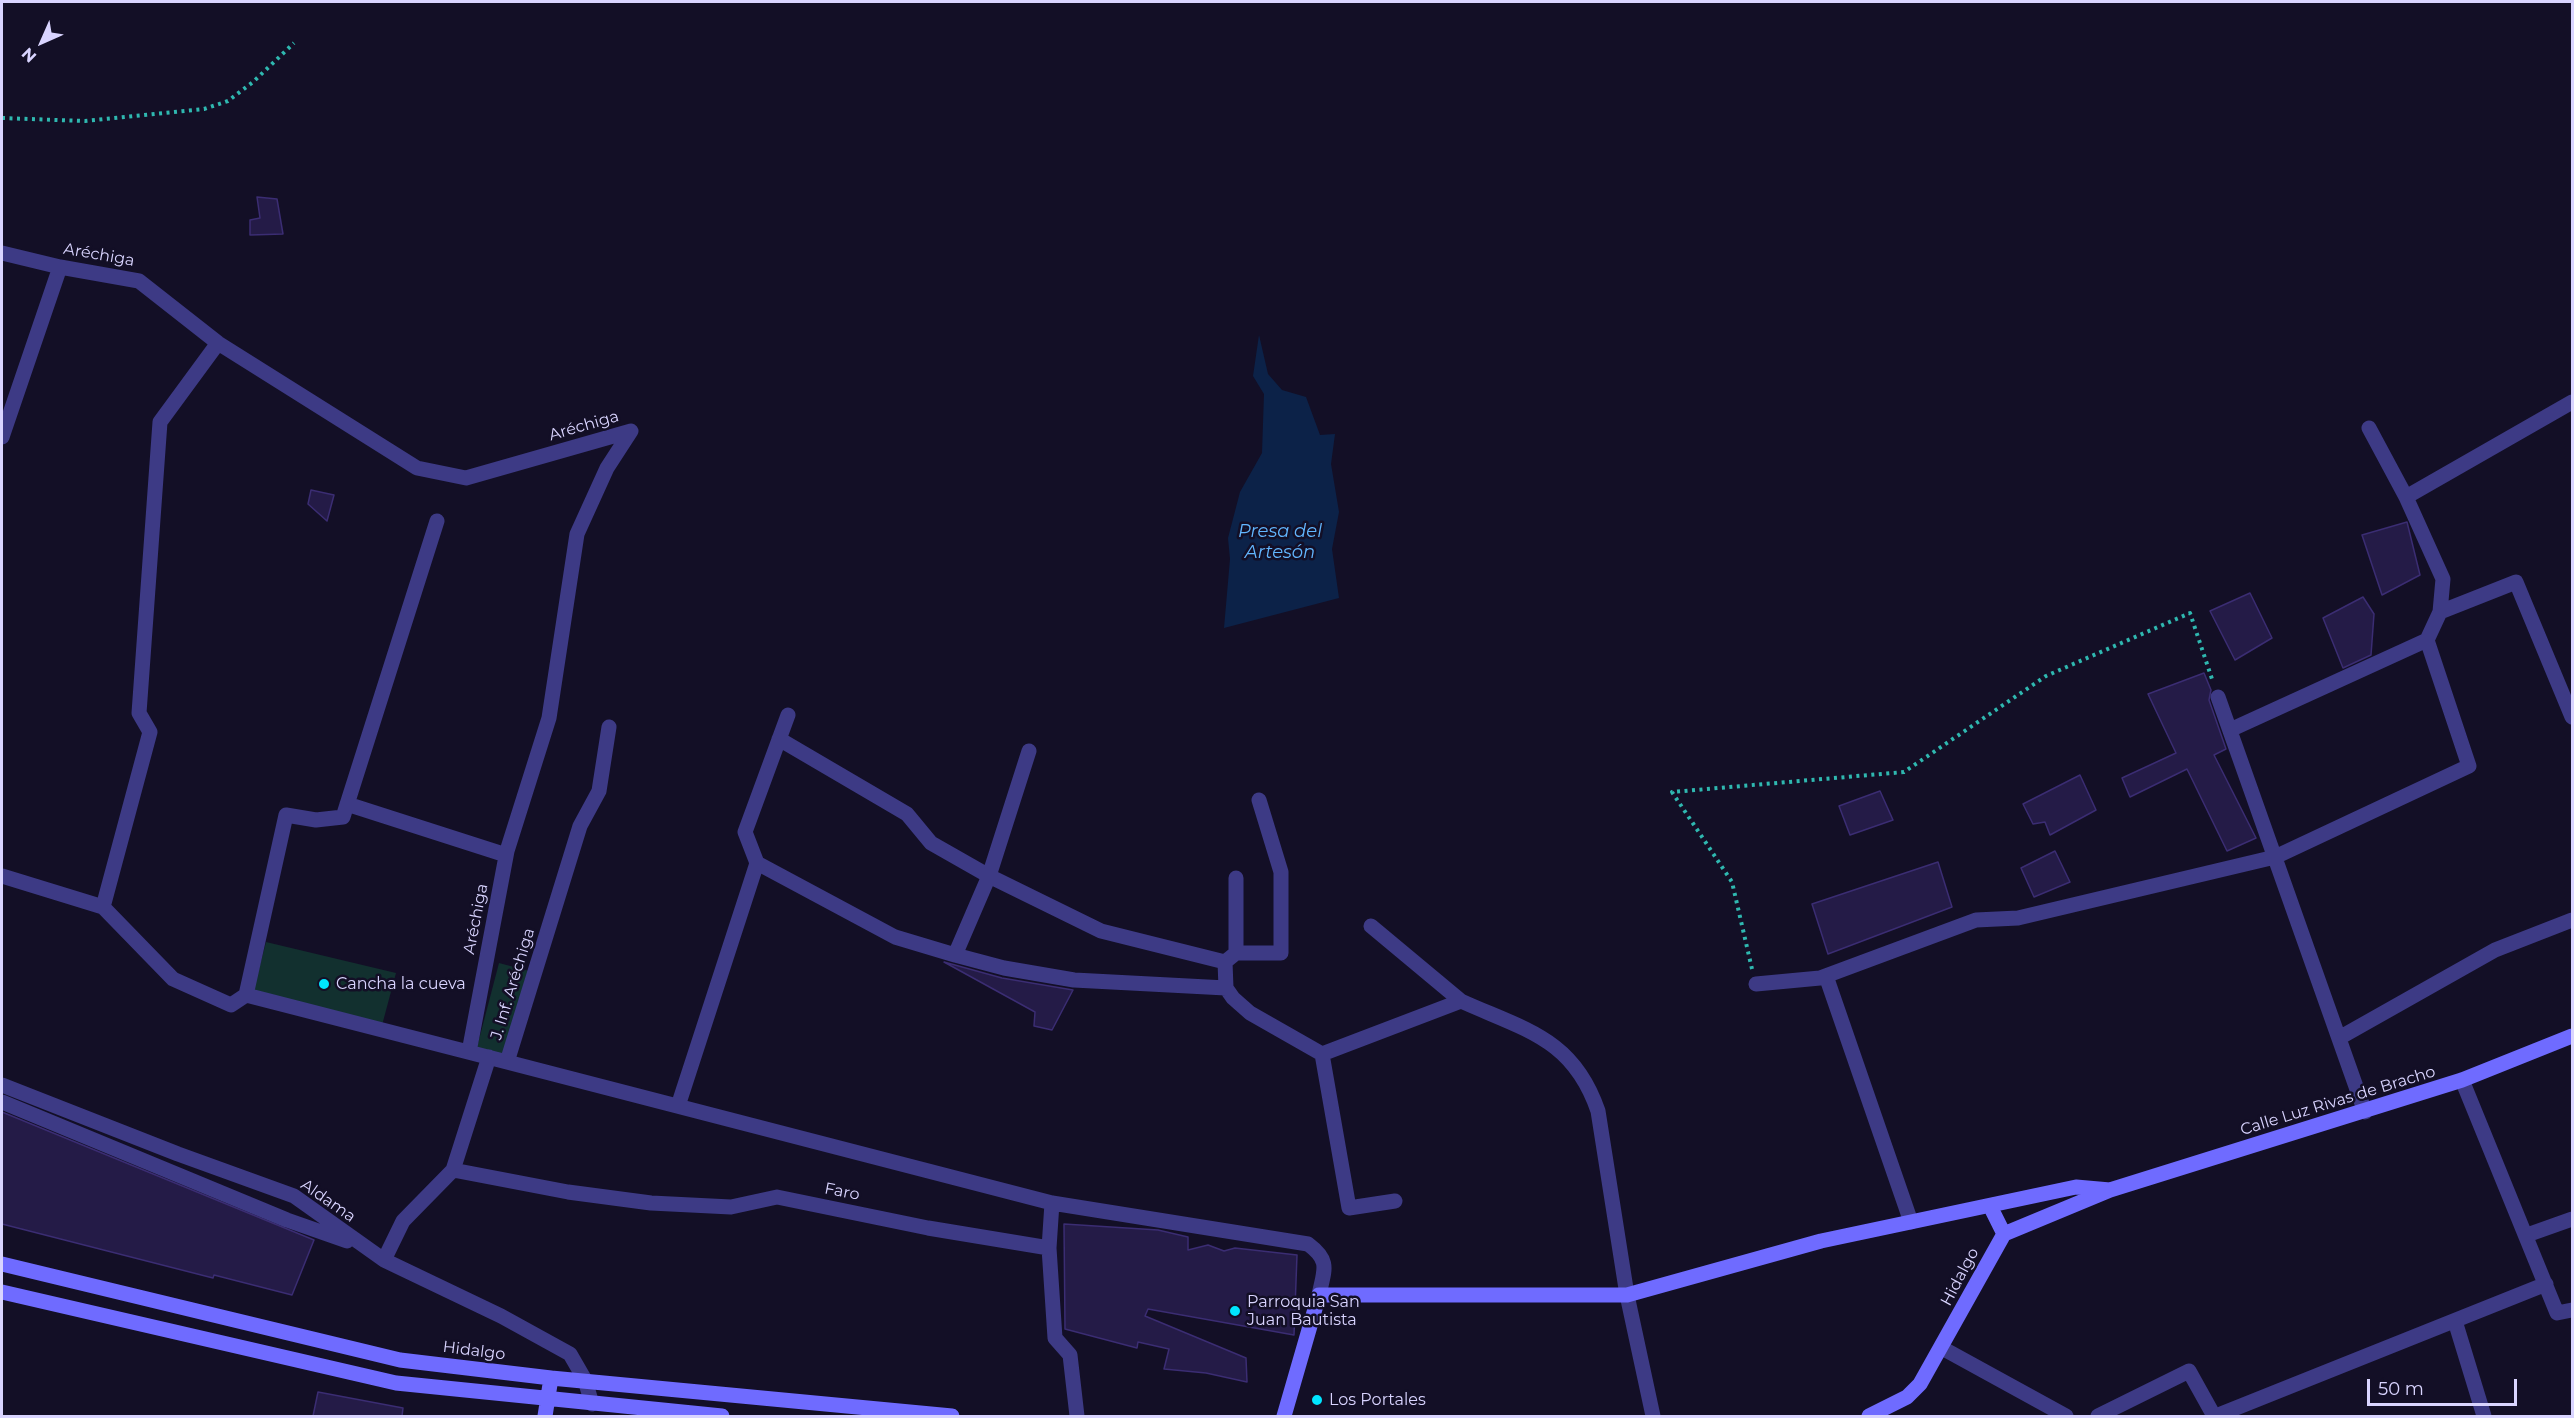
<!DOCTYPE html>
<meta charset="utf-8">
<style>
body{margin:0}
#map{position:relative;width:2574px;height:1418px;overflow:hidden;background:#130f26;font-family:Montserrat,sans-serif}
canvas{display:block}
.frame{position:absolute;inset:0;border:3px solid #d9d4ff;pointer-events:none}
.north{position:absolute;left:12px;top:12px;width:60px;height:60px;-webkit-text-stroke:4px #130f26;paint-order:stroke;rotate:225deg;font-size:16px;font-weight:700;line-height:24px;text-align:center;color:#d9d4ff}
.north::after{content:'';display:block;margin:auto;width:21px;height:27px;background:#d9d4ff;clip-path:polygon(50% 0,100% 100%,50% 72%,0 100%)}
.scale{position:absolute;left:2367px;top:1379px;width:150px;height:27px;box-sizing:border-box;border:3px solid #d9d4ff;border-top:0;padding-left:8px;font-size:18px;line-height:21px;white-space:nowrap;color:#d9d4ff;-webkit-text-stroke:4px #130f26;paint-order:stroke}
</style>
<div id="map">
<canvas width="2574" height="1418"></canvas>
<div class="frame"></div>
<div class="north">N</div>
<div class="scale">50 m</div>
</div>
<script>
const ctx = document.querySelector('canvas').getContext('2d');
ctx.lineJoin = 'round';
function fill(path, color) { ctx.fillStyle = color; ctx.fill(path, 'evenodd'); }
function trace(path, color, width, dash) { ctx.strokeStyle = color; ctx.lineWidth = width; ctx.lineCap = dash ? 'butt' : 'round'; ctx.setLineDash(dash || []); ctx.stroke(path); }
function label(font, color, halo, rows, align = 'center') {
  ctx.font = font + ' Montserrat,sans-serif'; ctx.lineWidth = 5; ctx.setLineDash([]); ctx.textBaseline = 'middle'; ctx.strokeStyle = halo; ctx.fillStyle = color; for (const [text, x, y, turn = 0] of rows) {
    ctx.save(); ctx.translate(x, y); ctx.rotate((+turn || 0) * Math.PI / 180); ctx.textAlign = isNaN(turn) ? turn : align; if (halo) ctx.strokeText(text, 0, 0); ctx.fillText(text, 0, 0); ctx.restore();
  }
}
fill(new Path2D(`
 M 266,942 L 396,973 L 381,1029 L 252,996 Z
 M 499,963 L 529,971 L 506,1059 L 476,1051 Z`), '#12302f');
fill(new Path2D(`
 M 1259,335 L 1268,374 L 1282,390 L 1306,397 L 1320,435 L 1335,434 L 1331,464 L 1339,512 L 1332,549 L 1339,598 L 1224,628 L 1230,559 L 1228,538 L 1240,492 L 1262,453 L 1264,394 L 1253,376 Z`), '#0c2248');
const building = new Path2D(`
 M 257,197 L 277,199 L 283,234 L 250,235 L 250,220 L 260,218 Z
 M 311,490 L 334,495 L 327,521 L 308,504 Z
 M 2407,522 L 2420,575 L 2382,595 L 2362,535 Z
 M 2250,593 L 2272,638 L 2235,660 L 2210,611 Z
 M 2363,597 L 2374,614 L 2371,655 L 2343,668 L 2323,618 Z
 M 2204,673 L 2211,690 L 2209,700 L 2226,749 L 2214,755 L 2256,838 L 2227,851 L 2187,769 L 2130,797 L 2122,778 L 2176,753 L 2148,694 Z
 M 2080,775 L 2096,810 L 2050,835 L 2045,822 L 2033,824 L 2023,804 Z
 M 1880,791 L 1893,820 L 1850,835 L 1839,806 Z
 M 2055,851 L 2070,882 L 2034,897 L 2021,868 Z
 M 1938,862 L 1952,907 L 1828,954 L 1812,904 Z
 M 944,962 L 1002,978 L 1073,990 L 1052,1030 L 1034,1026 L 1035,1012 Z
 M 2,1112 L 314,1240 L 292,1295 L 214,1275 L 213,1278 L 2,1224 Z
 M 1064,1224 L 1158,1230 L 1188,1237 L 1188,1250 L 1208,1245 L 1224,1251 L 1235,1248 L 1297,1255 L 1294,1335 L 1148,1309 L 1145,1316 L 1246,1358 L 1247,1382 L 1206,1373 L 1164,1369 L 1169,1349 L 1138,1342 L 1137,1348 L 1065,1329 Z
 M 318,1392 L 403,1408 L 402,1416 L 313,1416 Z`);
fill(building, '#241b47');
trace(building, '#3b2d73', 1.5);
trace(new Path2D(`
 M 2,118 L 85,121 L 204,109 L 228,101 L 253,82 L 294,43
 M 1752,969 L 1732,882 L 1672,792 L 1904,772 L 2046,676 L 2190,613 L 2213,682`), '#2fb8b0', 4, [3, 4.5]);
trace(new Path2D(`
 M 2,253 L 60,267 L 139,281 L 218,343 L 417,468 L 466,478 L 631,431 L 607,468 L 577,534 L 549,718 L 507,851 L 469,1052
 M 2369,428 L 2406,497
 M 2,437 L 60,267
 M 2440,612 L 2516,582 L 2572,717
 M 2218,697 L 2365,1112
 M 2230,730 L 2427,640 L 2440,612 L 2443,579 L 2406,497 L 2572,402
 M 779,739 L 907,814 L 931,843 L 989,876 L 1101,931 L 1225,962
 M 347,804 L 506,855
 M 757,863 L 895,937 L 955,955 L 989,876 L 1029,751
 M 2,876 L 103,907 L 173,979 L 231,1005 L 246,995 L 507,1062 L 580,826 L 599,791 L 609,727
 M 1236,878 L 1236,953 L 1225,962 L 1226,988 L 1233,998 L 1250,1013 L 1322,1054 L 1461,1001 C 1525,1030 1573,1038 1598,1111 L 1627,1295 L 1653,1416
 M 103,907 L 150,732 L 139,713 L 160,422 L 218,343
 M 1371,926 L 1461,1001
 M 1236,953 L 1281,953 L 1281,872 L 1259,800
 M 955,955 L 1004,968 L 1074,980 L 1226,988
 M 1826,976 L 1911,1222
 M 1756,984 L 1820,978 L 1976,920 L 2018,918 L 2275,857 L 2469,766 L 2427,640
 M 246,995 L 286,815 L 316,820 L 343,817 L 437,521
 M 2339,1038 L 2495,950 L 2572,920
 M 1322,1054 L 1349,1208 L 1395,1201
 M 507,1062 L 1052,1203 L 1308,1244 C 1331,1261 1324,1270 1319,1295
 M 2462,1080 L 2557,1313 L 2572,1310
 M 2,1085 L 178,1154 L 294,1196 L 384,1260 L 501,1316 L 570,1354 L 585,1380 L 592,1404
 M 2,1102 L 287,1220 L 347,1241
 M 678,1106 L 757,863 L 745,832 L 788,715
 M 453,1170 L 568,1192 L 651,1203 L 731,1207 L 777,1197 L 928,1228 L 1049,1248
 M 1052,1203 L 1049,1248 L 1055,1338 L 1070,1355 L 1077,1416
 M 2527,1235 L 2572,1219
 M 384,1260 L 403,1221 L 453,1170 L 489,1057
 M 2455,1321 L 2484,1416
 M 1942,1348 L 2066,1416
 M 2098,1416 L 2189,1371 L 2214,1416
 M 2216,1416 L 2546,1284`), '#3d3a85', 15);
trace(new Path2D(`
 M 1990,1206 L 2004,1234
 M 2,1264 L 400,1360 L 551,1378 L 952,1416
 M 2,1292 L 396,1383 L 722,1416
 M 545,1416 L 551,1378
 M 1284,1416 L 1319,1295 L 1627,1295 L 1821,1241 L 2076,1187 L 2110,1190
 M 1869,1416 L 1907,1397 L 1920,1384 L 2004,1234 L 2110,1190 L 2462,1080 L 2572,1036`), '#6f6bff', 15);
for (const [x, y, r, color] of [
 [324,984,6,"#00e5ff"],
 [1235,1311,6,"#00e5ff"],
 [1317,1400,6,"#00e5ff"]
]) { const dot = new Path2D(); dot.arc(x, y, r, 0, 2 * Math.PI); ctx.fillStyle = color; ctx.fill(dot); trace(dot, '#130f26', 2); }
label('16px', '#d9d4ff', '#130f26', [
 ["Aréchiga",99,255,10],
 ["Aréchiga",584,426,-16],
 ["Aréchiga",476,919,-79],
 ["J. Inf. Aréchiga",513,984,-73],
 ["Calle Luz Rivas de Bracho",2338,1101,-17],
 ["Faro",842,1192,11],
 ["Aldama",328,1201,35],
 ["Hidalgo",1960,1277,-62],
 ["Hidalgo",474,1351,7]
]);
label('16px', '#d9d4ff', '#130f26', [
 ["Cancha la cueva",336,984],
 ["Parroquia San",1247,1302],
 ["Juan Bautista",1247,1320],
 ["Los Portales",1329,1400]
], 'left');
label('italic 18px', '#62b6ff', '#130f26', [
 ["Presa del",1280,532],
 ["Artesón",1280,553]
]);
</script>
